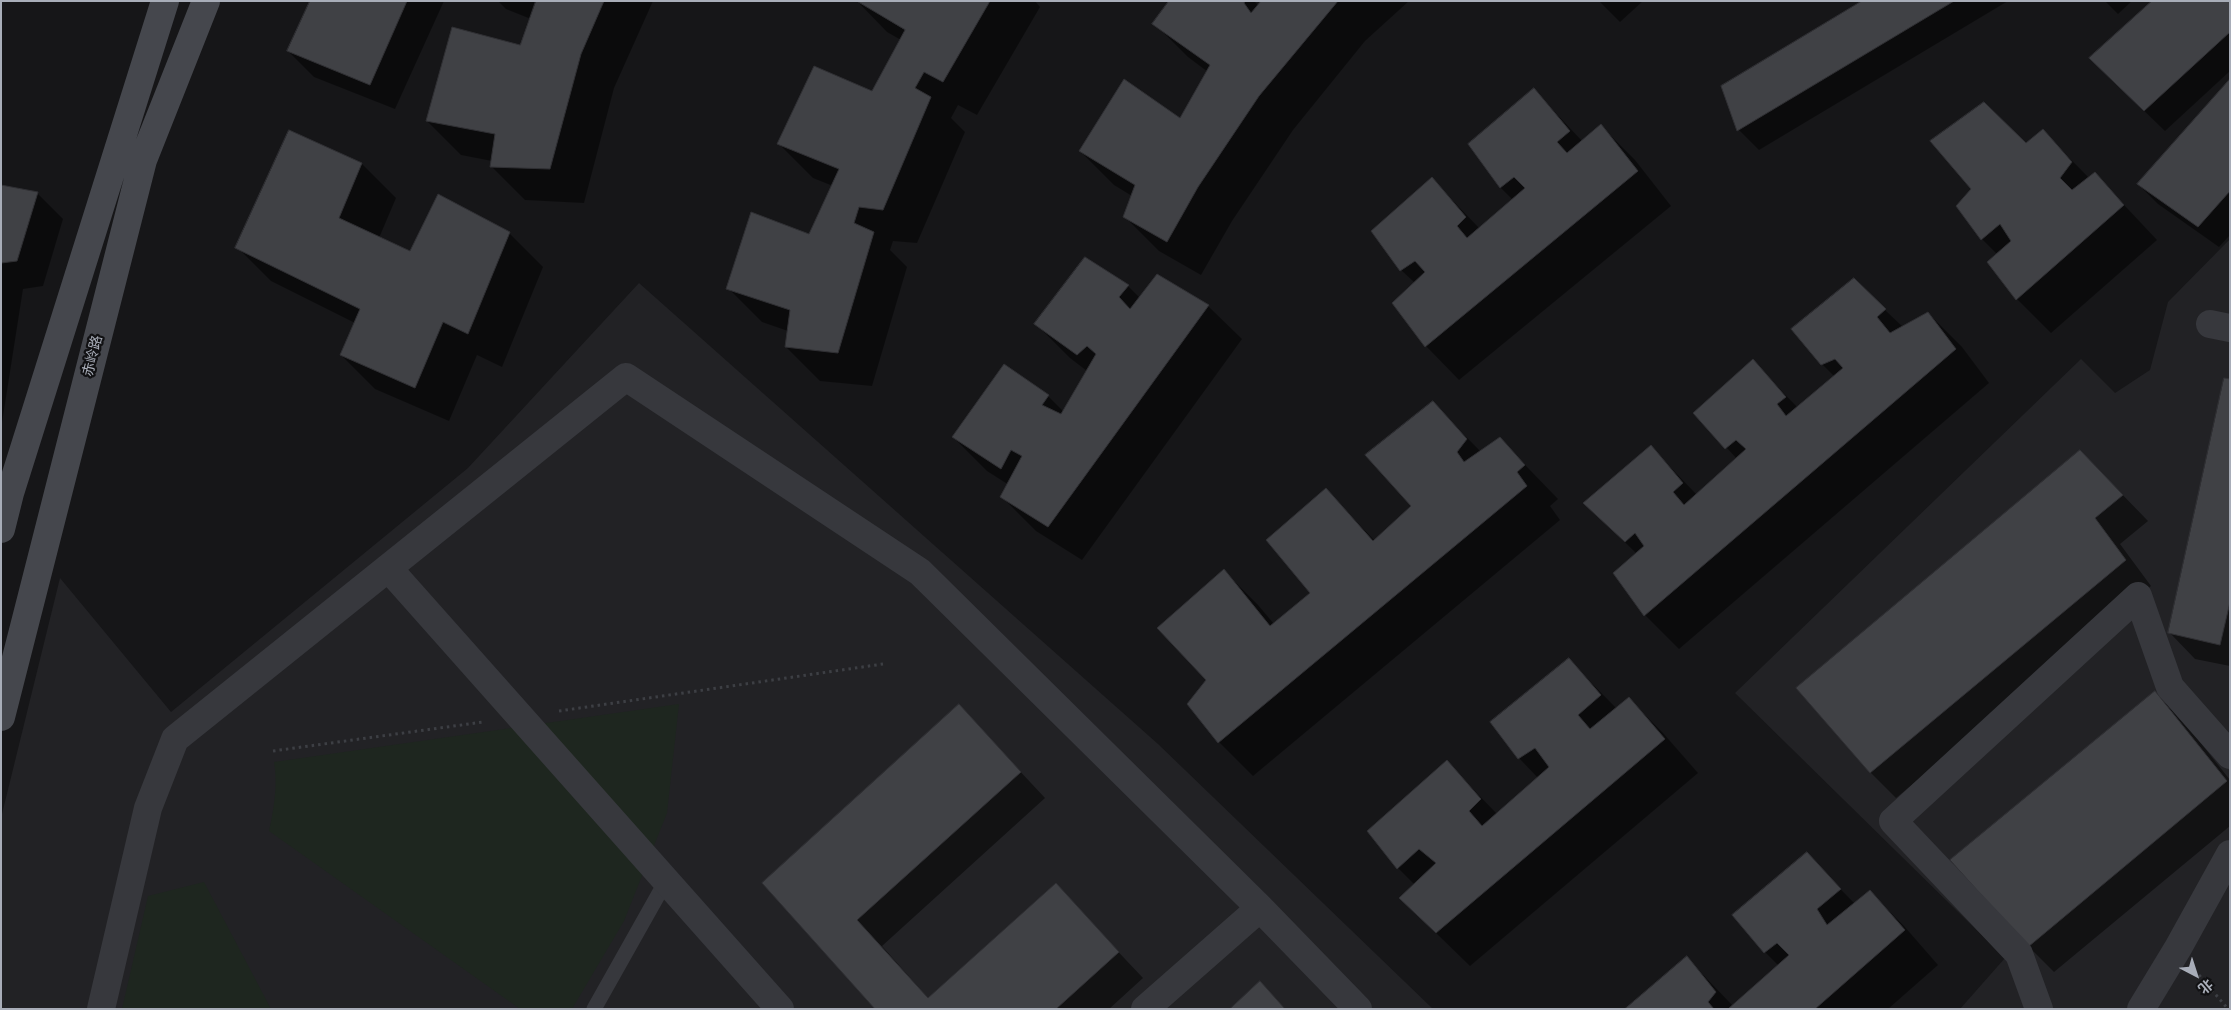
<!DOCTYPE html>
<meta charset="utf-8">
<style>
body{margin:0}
#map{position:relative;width:2231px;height:1010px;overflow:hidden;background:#161618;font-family:Helvetica,"Noto Sans SC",sans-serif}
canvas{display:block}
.frame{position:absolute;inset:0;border:2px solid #a8adb8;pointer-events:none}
.north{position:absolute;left:2171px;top:950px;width:50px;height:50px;-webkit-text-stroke:4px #111113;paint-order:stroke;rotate:140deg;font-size:14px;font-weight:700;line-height:20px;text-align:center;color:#a8adb8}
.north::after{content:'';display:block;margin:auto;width:18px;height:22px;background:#a8adb8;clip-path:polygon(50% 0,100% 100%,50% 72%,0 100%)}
</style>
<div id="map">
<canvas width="2231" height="1010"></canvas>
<div class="frame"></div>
<div class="north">北</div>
</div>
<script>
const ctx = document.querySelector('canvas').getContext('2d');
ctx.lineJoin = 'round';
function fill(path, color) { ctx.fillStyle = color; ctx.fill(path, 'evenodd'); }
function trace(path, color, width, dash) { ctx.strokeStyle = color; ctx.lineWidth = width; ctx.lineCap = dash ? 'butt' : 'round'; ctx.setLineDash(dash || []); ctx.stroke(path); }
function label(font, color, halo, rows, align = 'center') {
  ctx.font = font + ' Helvetica,"Noto Sans SC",sans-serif'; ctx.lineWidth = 4.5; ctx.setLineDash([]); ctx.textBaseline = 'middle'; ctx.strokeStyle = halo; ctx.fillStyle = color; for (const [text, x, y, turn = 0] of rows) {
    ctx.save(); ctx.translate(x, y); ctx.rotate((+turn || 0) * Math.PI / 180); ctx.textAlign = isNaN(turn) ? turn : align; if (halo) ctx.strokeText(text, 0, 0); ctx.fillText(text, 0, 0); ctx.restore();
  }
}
fill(new Path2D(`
 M 2230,239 L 2230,1009 L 1960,1009 L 2005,958 L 1735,693 L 2081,359 L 2115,393 L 2150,370 L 2168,302 Z
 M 639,283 L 1158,744 L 1433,1009 L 1,1009 L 1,818 L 60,578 L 171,712 L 468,468 Z`), '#222225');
fill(new Path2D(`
 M 679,704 L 667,813 L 624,921 L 572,1009 L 520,1009 L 269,831 C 274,808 278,785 274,762 Z
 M 204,882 L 271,1009 L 122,1009 L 148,896 Z`), '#1e261f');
fill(new Path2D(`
 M 312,1 L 444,1 L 395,109 L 314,77 L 288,51 Z
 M 498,1 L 653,1 L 614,88 L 584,203 L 525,200 L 491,166 L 492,161 L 461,155 L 427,121 L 521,46 L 531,19 L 506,9 Z
 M 857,1 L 1035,1 L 1040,7 L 977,115 L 958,105 L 951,118 L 965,132 L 917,243 L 893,241 L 890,250 L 907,267 L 872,386 L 820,381 L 786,347 L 788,331 L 762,322 L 728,288 L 810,236 L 833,186 L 813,178 L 779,144 L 873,93 L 901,40 L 887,32 Z
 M 1171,1 L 1254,1 L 1259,6 L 1263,1 L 1409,1 L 1365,41 L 1293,130 L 1232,221 L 1201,275 L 1159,251 L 1125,217 L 1132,196 L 1114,185 L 1080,151 L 1181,119 L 1208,72 L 1188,57 L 1154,23 Z
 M 1599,1 L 1643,1 L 1620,22 Z
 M 1865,1 L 2008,1 L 1759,150 L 1739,130 L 1723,86 Z
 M 2105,1 L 2132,1 L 2118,14 Z
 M 2230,1 L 2230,71 L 2165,131 L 2110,78 Z
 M 2230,81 L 2230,235 L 2219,247 L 2158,204 L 2138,184 Z
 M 1534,90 L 1583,142 L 1601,126 L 1635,160 L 1671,206 L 1459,380 L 1426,346 L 1415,283 L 1401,270 L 1432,179 L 1480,229 L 1513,200 L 1500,187 Z
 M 290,131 L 362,164 L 396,198 L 379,238 L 410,253 L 509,233 L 543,267 L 502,367 L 477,355 L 449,421 L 375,389 L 341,355 L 355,323 L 271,281 L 237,247 Z
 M 2043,131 L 2089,178 L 2095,174 L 2157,240 L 2051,333 L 2017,299 L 1988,262 L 1997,254 L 1982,239 L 2026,145 Z
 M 1,186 L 37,193 L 63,219 L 43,286 L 23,289 L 1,429 Z
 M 1085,259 L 1128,286 L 1140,298 L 1208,306 L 1242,339 L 1082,560 L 1036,531 L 1002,497 L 1009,485 L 987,471 L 953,437 L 1048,396 L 1063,411 L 1087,371 L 1070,358 L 1036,324 Z
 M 1853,280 L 1903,327 L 1928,313 L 1962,347 L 1989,383 L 1679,649 L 1645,615 L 1637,554 L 1585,503 L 1651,447 L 1697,495 L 1737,459 L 1695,413 L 1753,361 L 1798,408 L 1835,377 L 1822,364 Z
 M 2230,381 L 2230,666 L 2195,659 L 2170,633 Z
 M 1433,403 L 1481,452 L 1500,439 L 1558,499 L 1550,506 L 1560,520 L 1253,776 L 1219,742 L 1208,680 L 1224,571 L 1258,605 L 1274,624 L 1312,594 L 1326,490 L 1375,541 L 1412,506 Z
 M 2080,451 L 2148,521 L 2120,544 L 2151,586 L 1896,798 L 1871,773 L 1798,688 Z
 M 1569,660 L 1617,709 L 1629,699 L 1663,733 L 1698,773 L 1470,966 L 1400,898 L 1415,885 L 1398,868 L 1447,762 L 1497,814 L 1538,778 L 1519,758 Z
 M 2155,693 L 2181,718 L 2230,780 L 2230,826 L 2054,972 L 2029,947 Z
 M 959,706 L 1045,798 L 882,946 L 929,999 L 1055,885 L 1143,978 L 1109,1009 L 877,1009 L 763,884 Z
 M 1806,854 L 1855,904 L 1870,892 L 1904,926 L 1938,965 L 1888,1009 L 1627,1009 L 1687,958 L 1733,1006 L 1779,966 L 1765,952 Z`), '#0007');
const building = new Path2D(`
 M 310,1 L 407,1 L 370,85 L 287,51 Z
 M 536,1 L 604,1 L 581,54 L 550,169 L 490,167 L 495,134 L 426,121 L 452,27 L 520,45 Z
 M 857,1 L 990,1 L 943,82 L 924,72 L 915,88 L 931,97 L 883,210 L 859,207 L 854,223 L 874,232 L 838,353 L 785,347 L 790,310 L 726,289 L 751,212 L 809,234 L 839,169 L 777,144 L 814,66 L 872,91 L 905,30 Z
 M 1169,1 L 1245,1 L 1244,3 L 1251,13 L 1261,1 L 1338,1 L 1259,96 L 1198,187 L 1167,242 L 1123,217 L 1135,185 L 1079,151 L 1124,79 L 1180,118 L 1210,65 L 1152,24 Z
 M 1862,1 L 1954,1 L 1737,131 L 1721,86 Z
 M 2152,1 L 2230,1 L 2230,32 L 2144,111 L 2089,58 Z
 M 2230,79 L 2230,191 L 2198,227 L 2137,184 Z
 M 1534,88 L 1570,131 L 1557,142 L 1567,153 L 1601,124 L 1638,171 L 1425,347 L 1392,303 L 1425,272 L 1415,261 L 1400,271 L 1371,231 L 1432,177 L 1466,217 L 1457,226 L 1467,238 L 1525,188 L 1514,177 L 1500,188 L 1468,144 Z
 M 1984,102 L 2026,143 L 2043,129 L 2072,162 L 2060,178 L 2072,190 L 2095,172 L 2124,205 L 2016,300 L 1987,262 L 2011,241 L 2000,224 L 1981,240 L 1956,206 L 1971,189 L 1930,141 Z
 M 289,130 L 362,163 L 339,218 L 410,251 L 438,194 L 510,232 L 468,334 L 443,322 L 415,388 L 340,355 L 360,309 L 235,248 Z
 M 1,185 L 38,192 L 17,261 L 1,263 Z
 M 1085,257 L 1129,285 L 1119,297 L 1130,309 L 1157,274 L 1209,305 L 1048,527 L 1000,497 L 1022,456 L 1011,450 L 1001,469 L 952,437 L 1004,364 L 1049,395 L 1042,405 L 1061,414 L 1096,354 L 1087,346 L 1077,355 L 1034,324 Z
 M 1854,278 L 1886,309 L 1877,317 L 1890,333 L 1928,312 L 1956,349 L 1644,616 L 1613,573 L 1644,546 L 1635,533 L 1625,542 L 1583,503 L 1651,445 L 1683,483 L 1673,492 L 1684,505 L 1746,449 L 1736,440 L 1725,449 L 1693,413 L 1753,359 L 1786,397 L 1777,404 L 1786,416 L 1843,368 L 1835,359 L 1821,365 L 1791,329 Z
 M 2224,378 L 2230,379 L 2230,602 L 2220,645 L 2168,633 Z
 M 1433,401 L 1467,439 L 1457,452 L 1464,462 L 1500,437 L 1525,465 L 1517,472 L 1527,486 L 1218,743 L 1187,704 L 1206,680 L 1157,628 L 1224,569 L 1270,626 L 1310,593 L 1266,540 L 1326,488 L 1373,541 L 1411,506 L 1365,455 Z
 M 2080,450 L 2123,495 L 2095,518 L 2126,560 L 1870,773 L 1796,688 Z
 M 1569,658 L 1601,695 L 1578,715 L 1590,729 L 1629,697 L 1665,739 L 1436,933 L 1399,898 L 1436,863 L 1419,849 L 1397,869 L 1367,831 L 1447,760 L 1481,799 L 1469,811 L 1482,826 L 1549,767 L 1535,748 L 1518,759 L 1490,722 Z
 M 2155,691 L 2227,781 L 2028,947 L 1950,860 Z
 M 959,704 L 1021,772 L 857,920 L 928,998 L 1056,883 L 1119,952 L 1056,1009 L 875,1009 L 762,883 Z
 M 1807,852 L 1841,889 L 1817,909 L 1827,925 L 1870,890 L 1905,930 L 1815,1009 L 1728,1009 L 1789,955 L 1777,943 L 1764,953 L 1732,915 Z
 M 1687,956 L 1716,992 L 1708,1002 L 1714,1009 L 1625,1009 Z
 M 1260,981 L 1285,1009 L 1230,1009 Z`);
fill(building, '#404145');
trace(building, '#303034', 1);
trace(new Path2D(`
 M 559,711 L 883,664
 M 273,751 L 483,722
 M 2199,975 L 2228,1009`), '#3d3f44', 3, [2.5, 4]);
trace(new Path2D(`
 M 594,1009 L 666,881`), '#37383d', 15);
trace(new Path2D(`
 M 2210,324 L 2230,328
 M 389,569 L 780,1009
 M 101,1009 L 148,808 L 175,739 L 626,377 L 920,572 L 1260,908 L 1358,1009
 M 1145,1009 L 1260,908
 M 2039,1009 L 2019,954 L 1893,821 L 2138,596 L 2170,687 L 2230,755
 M 2141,1009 L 2178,948 L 2230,854`), '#37383d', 28);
trace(new Path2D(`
 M 1,529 L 10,493 L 165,1
 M 1,717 L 143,160 L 206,1`), '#45474d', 28);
label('14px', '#a8adb8', '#111113', [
 ["赤岭路",93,356,-76]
]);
</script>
